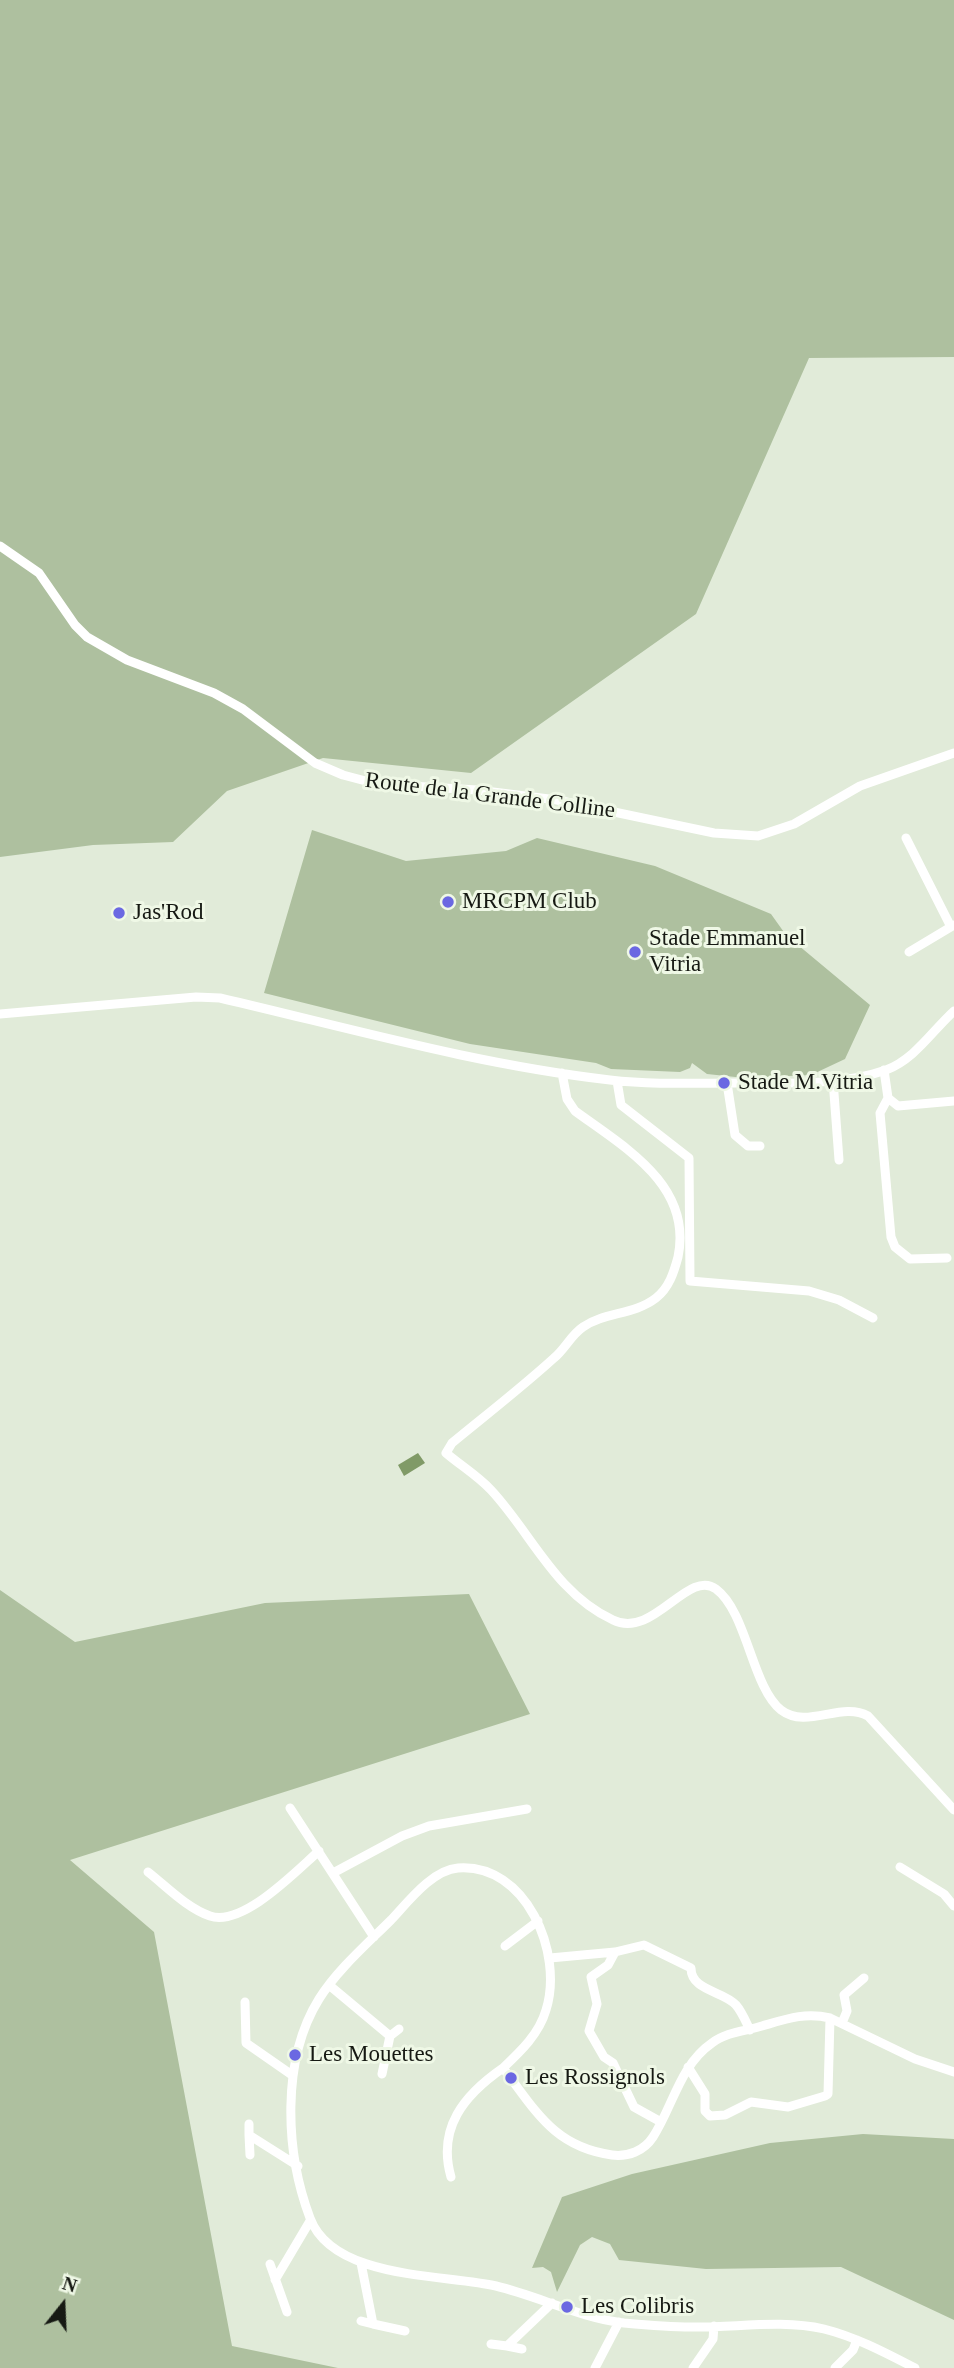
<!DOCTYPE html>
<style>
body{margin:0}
#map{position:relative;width:954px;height:2368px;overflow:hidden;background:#e1ebd9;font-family:"Times New Roman",serif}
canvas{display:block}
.north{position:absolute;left:28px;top:2270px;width:70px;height:70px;-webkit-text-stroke:5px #eff8e6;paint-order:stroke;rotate:18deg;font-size:19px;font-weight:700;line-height:28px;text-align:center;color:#161913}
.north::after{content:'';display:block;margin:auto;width:24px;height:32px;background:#161913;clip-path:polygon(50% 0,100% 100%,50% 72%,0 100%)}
</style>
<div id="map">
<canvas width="954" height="2368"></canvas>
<div class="north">N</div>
</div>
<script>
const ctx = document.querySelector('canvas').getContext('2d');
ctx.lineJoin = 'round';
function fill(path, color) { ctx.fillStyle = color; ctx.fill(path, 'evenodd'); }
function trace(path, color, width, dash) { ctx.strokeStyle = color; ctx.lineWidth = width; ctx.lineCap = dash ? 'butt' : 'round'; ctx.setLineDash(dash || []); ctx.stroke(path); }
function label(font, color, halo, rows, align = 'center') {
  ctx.font = font + ' "Times New Roman",serif'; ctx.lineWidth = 6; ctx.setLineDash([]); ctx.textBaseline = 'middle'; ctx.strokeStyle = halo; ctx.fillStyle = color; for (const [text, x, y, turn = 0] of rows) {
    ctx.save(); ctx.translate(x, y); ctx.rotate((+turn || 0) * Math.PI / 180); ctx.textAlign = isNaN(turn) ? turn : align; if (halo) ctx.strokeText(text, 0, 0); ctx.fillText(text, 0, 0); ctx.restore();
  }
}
fill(new Path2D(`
 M 0,0 L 954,0 L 954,357 L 809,358 L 696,614 L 471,773 L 323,758 L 227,791 L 173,842 L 93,845 L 0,857 Z
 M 312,830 L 406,861 L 506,851 L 537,838 L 655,866 L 771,914 L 786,935 L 870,1005 L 845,1059 L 811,1075 L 745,1078 L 707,1074 L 692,1063 L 690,1068 L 680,1072 L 611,1069 L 596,1063 L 470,1044 L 264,993 Z
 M 0,1590 L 75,1642 L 265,1603 L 469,1594 L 530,1714 L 70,1860 L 154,1932 L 232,2346 L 338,2368 L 0,2368 Z
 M 863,2134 L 954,2139 L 954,2320 L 841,2267 L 706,2269 L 619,2260 L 610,2244 L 592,2237 L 580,2245 L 557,2292 L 551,2272 L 543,2267 L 532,2268 L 562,2197 L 632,2174 L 770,2143 Z`), '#aec09f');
fill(new Path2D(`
 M 418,1453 L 425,1463 L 404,1476 L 398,1465 Z`), '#809a67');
trace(new Path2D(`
 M 0,546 L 39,573 L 75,625 L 87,637 L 127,660 L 214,693 L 243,709 L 315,763 L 343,775 L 377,784 L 477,790 L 557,800 L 714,833 L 758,836 L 794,824 L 860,786 L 954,753
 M 906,838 L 951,927
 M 909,952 L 954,925
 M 0,1014 L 196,997 L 220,998 C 349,1028 478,1065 610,1080 C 652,1085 696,1083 738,1083 C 785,1083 841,1086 886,1070 C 915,1059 932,1031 954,1011
 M 884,1070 L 888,1098 L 898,1106 L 954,1101
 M 562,1073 L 567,1099 L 575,1111 C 624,1147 693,1185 678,1257 C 674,1272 669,1288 656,1298 C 634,1315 605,1312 583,1327 C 571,1335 565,1349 554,1358 C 521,1388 486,1415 452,1443 L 446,1453 C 460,1465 478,1476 491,1490 C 532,1534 555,1593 613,1620 C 653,1640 688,1568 716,1589 C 747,1612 752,1687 781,1710 C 807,1730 841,1701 868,1716 L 954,1810
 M 833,1080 L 839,1160
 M 617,1081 L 621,1105 L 689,1158 L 690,1281 L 809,1291 L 839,1300 L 873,1318
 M 727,1083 L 735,1135 L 748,1146 L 760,1146
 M 888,1098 L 880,1113 L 891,1237 L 895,1247 L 910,1259 L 947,1258
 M 290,1808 L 374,1937
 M 900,1867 L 944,1894 L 954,1906
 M 148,1872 C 167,1887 187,1908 210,1916 C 243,1927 296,1871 319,1851
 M 333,1873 L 402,1836 L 429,1826 L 527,1809
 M 505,1946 L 538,1921
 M 615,1952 L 608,1965 L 591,1977 L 597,2004 L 589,2031 L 604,2057 L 613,2063 L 634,2107 L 661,2122
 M 550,1958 L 615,1952 L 644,1945 L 691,1968 C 691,1991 724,1991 736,2005 C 742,2012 746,2022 750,2030
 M 329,1985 L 390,2036 L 382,2074
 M 245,2002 L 246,2043 L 292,2075
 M 842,2023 L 847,2011 L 844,1995 L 864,1978
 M 390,2036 L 399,2029
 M 688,2067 L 705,2094 L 705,2111 L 710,2116 L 725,2115 L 751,2102 L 788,2107 L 825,2096 L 828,2094 L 830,2018
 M 249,2124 L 249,2135 L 298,2166
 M 249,2135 L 250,2155
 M 451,2177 C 437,2128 464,2095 503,2068
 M 361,2263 L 373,2324 L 405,2331
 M 270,2264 L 287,2312
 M 275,2280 L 310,2221
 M 361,2321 L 373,2324
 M 491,2344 L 507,2346 L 552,2303
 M 507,2346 L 522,2349
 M 595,2368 L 619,2322
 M 693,2368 L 713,2339 L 714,2326
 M 835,2368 L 853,2350 L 857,2340
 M 915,2368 C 886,2353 856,2337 824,2329 C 780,2319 735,2328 691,2327 C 669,2327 646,2325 624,2323 C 581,2318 538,2296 496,2286 C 445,2274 333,2280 310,2218 C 285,2152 281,2060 319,1999 C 337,1970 367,1944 391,1920 C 408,1902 432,1870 458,1868 C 526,1863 564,1953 546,2010 C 539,2034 521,2051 503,2068 C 536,2111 554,2147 612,2155 C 628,2157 644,2151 653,2137 C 673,2106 680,2065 712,2043 C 726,2032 746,2031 762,2026 C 786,2019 805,2012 830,2018 L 915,2059 L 954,2072`), '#fff', 9);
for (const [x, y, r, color] of [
 [448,902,7,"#6b68e2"],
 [119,913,7,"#6b68e2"],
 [635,952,7,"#6b68e2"],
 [724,1083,7,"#6b68e2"],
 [295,2055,7,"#6b68e2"],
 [511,2078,7,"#6b68e2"],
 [567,2307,7,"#6b68e2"]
]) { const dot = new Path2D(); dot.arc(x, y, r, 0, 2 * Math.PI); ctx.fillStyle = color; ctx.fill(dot); trace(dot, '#eff8e6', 2.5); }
label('23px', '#161913', '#eff8e6', [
 ["Route de la Grande Colline",490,796,7]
]);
label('23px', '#161913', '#eff8e6', [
 ["MRCPM Club",462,902],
 ["Jas'Rod",133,913],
 ["Stade Emmanuel",649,939],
 ["Vitria",649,965],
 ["Stade M.Vitria",738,1083],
 ["Les Mouettes",309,2055],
 ["Les Rossignols",525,2078],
 ["Les Colibris",581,2307]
], 'left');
</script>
